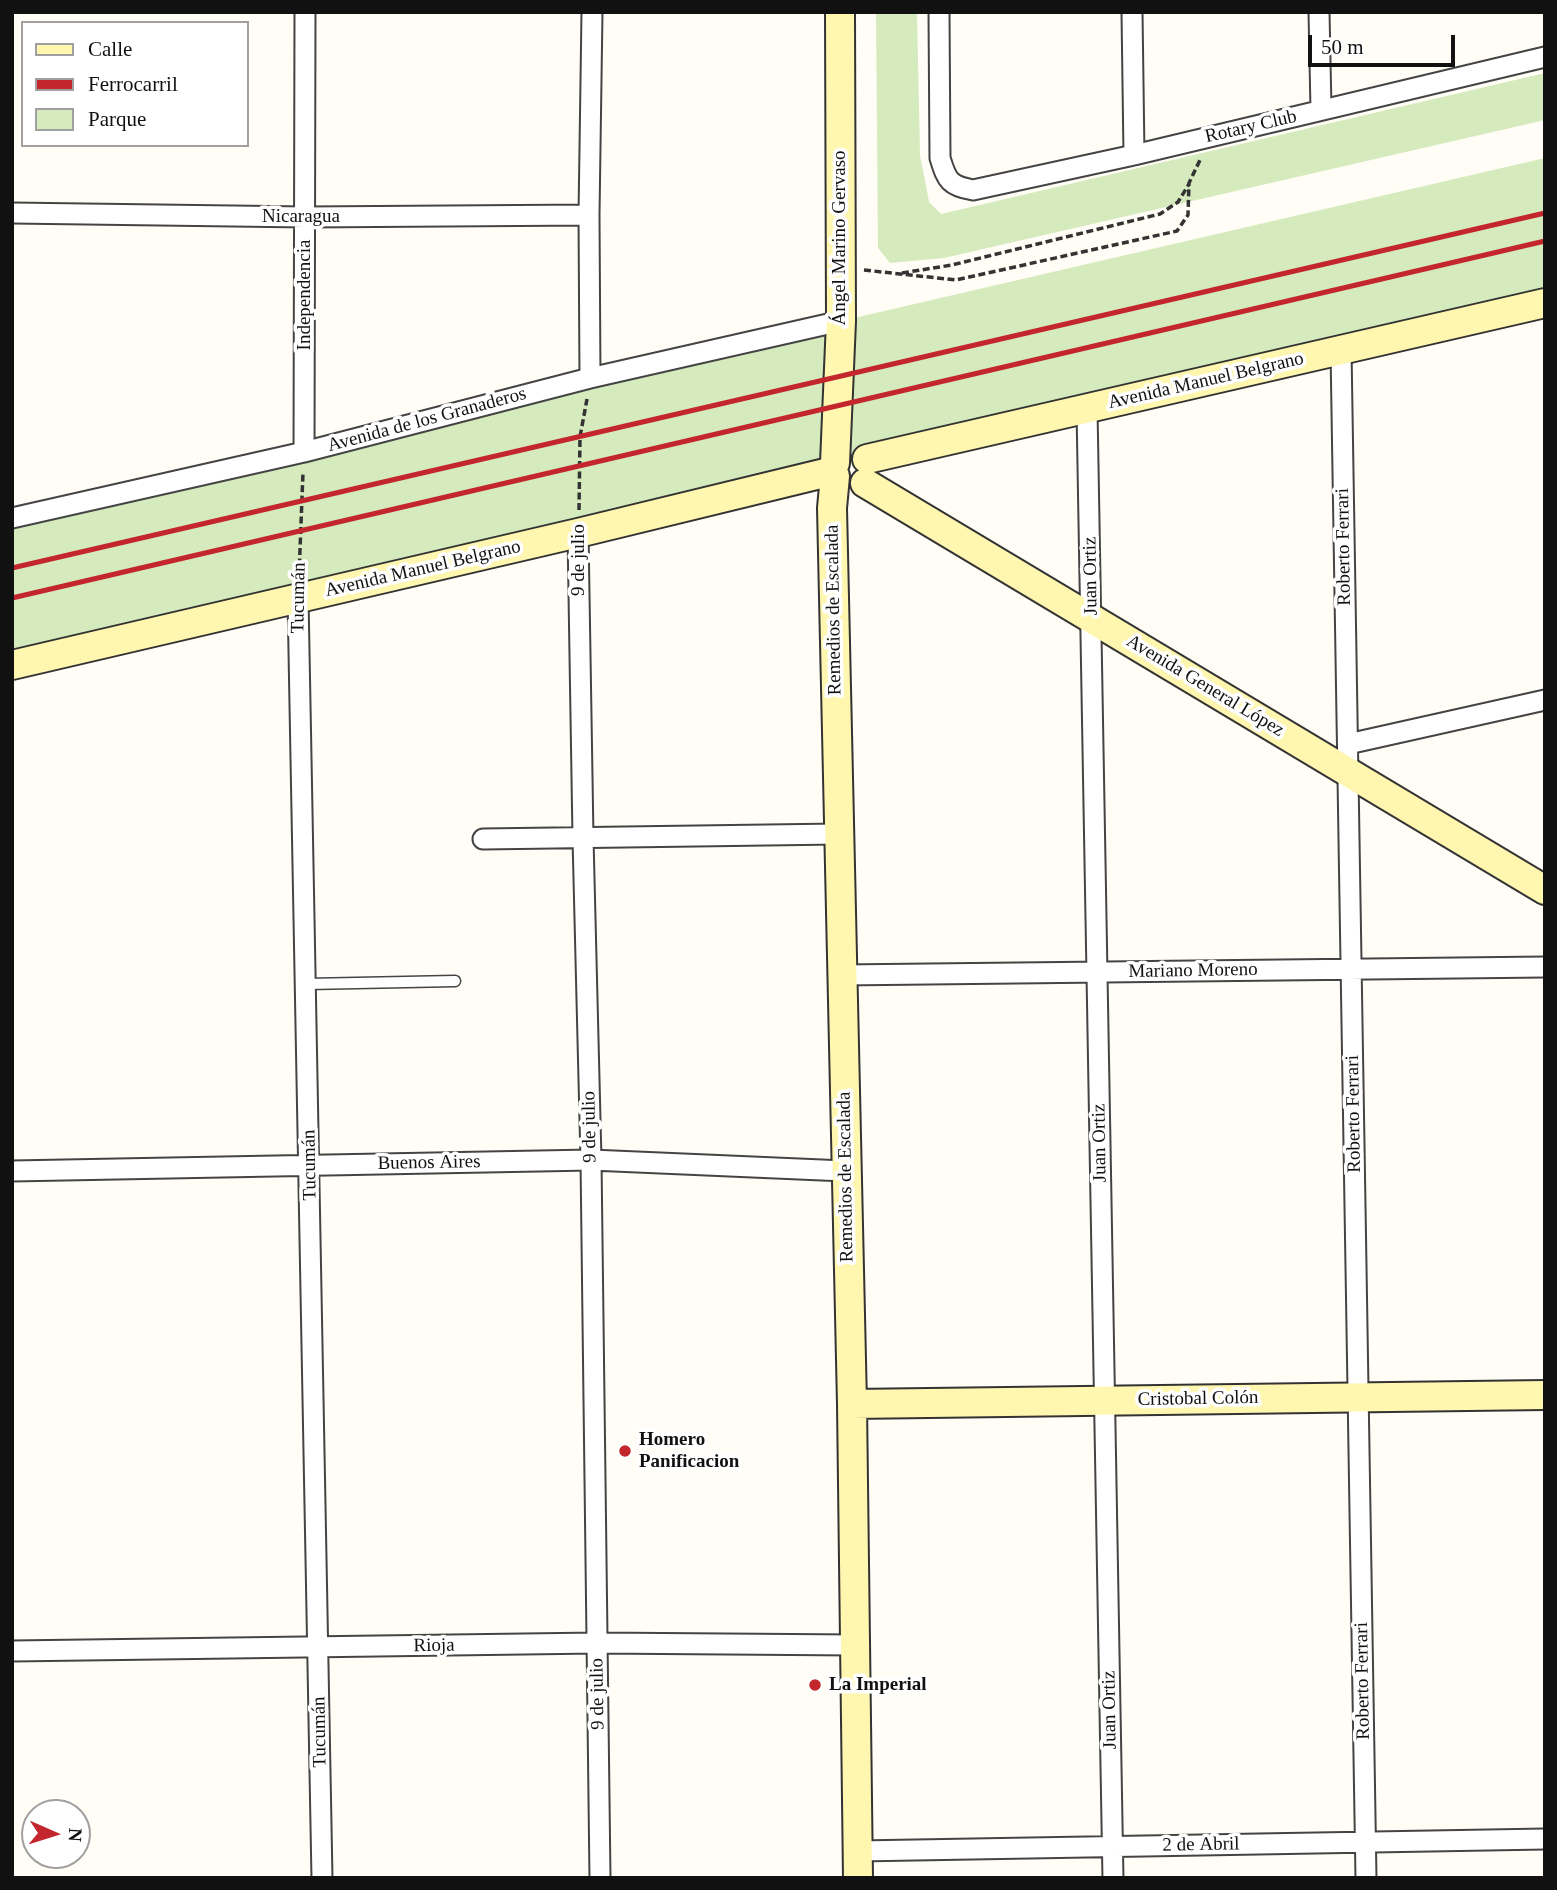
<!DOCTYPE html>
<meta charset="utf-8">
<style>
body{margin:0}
#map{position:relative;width:1557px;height:1890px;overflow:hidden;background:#fffdf5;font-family:Georgia,serif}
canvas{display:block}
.frame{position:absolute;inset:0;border:14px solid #111;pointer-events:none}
.legend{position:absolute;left:21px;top:21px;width:228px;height:126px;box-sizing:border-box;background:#fff;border:2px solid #a0a0a0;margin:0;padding:9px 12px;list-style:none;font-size:21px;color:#111}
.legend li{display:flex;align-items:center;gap:14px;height:35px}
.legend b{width:35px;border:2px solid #a0a0a0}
.north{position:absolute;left:21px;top:1799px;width:70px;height:70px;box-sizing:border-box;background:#fff;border:2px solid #a0a0a0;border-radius:50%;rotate:93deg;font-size:19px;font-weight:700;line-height:28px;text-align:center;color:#111}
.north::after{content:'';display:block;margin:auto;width:24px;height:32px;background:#c4262e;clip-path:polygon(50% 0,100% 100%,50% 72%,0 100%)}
.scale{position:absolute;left:1308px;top:35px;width:147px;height:32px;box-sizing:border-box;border:4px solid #111;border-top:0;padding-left:9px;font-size:21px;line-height:24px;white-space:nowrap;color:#111;-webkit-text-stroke:5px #fff;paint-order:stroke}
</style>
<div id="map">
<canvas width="1557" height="1890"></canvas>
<div class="frame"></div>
<ul class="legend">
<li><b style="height:9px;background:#fff6b0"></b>Calle</li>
<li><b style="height:9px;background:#c4262e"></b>Ferrocarril</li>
<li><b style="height:19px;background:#d5ebbd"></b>Parque</li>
</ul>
<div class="north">N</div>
<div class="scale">50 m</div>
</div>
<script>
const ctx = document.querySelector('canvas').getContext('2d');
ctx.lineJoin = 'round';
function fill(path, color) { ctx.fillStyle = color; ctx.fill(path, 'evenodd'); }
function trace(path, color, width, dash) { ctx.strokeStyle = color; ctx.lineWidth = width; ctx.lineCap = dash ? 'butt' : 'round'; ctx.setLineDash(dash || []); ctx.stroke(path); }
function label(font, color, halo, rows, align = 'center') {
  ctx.font = font + ' Georgia,serif'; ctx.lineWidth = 7; ctx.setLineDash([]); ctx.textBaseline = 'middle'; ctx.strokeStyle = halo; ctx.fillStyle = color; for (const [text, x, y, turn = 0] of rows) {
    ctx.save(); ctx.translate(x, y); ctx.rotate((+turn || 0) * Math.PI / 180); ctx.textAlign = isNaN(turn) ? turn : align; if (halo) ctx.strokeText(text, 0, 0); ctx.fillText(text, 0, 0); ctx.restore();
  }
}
fill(new Path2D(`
 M 876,12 L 917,12 L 920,155 L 929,202 L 941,214 L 1545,73 L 1545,120 L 944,258 L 890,263 L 878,248 Z
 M 1545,158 L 1545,303 L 867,459 L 833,471 L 12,665 L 12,518 L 841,321 Z`), '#d5ebbd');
const lane = new Path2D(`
 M 307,984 L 455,981`);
const street = new Path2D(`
 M 939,12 L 940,158 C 947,181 950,186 973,190 L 1134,155 L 1545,57
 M 1132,12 L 1134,155
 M 1319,12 L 1321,110
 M 12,213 L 306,217 L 589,215
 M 1341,350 L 1366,1878
 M 590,378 L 589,215 L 592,12
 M 1087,409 L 1113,1878
 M 304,452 L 305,12
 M 12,518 L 304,452 L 590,378 L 841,321
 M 578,533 L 583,838 L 591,1160 L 600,1878
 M 298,598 L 322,1878
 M 1348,744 L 1545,700
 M 483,839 L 838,834
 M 841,975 L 1545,967
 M 12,1171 L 591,1160 L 845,1171
 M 12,1651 L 597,1643 L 855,1645
 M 858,1851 L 1545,1839`);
const secondary = new Path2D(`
 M 867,459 L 1545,303
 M 835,463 L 841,321 L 840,12
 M 835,476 L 832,508 L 852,1404 L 858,1878
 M 865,483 L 1545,890
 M 12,665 L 578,533 L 833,471
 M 852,1404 L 1545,1395`);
trace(lane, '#444', 13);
trace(street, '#444', 23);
trace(secondary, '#333', 32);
trace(new Path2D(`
 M 864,270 L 956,280 L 1177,231 L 1188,215 L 1189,183 L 1201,158
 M 902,273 L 952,265 L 1160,214 L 1178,202 L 1189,184
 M 579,510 L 580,437 L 587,399
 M 299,576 L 303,472`), '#333', 3.5, [7, 3.5]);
trace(lane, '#fff', 10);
trace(street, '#fff', 19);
trace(secondary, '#fff6b0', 28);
trace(new Path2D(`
 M 12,568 L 1545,213
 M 12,598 L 1545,241`), '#c4262e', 5);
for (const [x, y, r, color] of [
 [625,1451,7,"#c4262e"],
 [815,1685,7,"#c4262e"]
]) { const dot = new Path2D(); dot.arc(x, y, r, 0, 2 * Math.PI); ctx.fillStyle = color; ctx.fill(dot); trace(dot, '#fff', 2.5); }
label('19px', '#111', '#fff', [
 ["Rotary Club",1251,127,-13],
 ["Nicaragua",301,217],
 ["Ángel Marino Gervaso",840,238,-90],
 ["Independencia",305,295,-90],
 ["Avenida Manuel Belgrano",1206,381,-13],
 ["Avenida de los Granaderos",427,420,-15],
 ["Roberto Ferrari",1344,547,-91],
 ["9 de julio",579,560,-90],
 ["Avenida Manuel Belgrano",423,569,-13],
 ["Juan Ortiz",1091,576,-91],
 ["Tucumán",299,598,-89],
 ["Remedios de Escalada",834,610,-91],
 ["Avenida General López",1205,686,31],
 ["Mariano Moreno",1193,971,-1],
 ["Roberto Ferrari",1354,1114,-91],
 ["9 de julio",590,1127,-91],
 ["Juan Ortiz",1100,1143,-91],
 ["Buenos Aires",429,1163,-1],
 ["Tucumán",310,1165,-91],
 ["Remedios de Escalada",846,1177,-91],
 ["Cristobal Colón",1198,1399,-1],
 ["Rioja",434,1646,-1],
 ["Roberto Ferrari",1363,1681,-91],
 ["9 de julio",598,1694,-91],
 ["Juan Ortiz",1110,1710,-91],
 ["Tucumán",320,1732,-91],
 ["2 de Abril",1201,1845,-1]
]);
label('bold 19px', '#111', '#fff', [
 ["Homero",639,1440],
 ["Panificacion",639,1462],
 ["La Imperial",829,1685]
], 'left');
</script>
